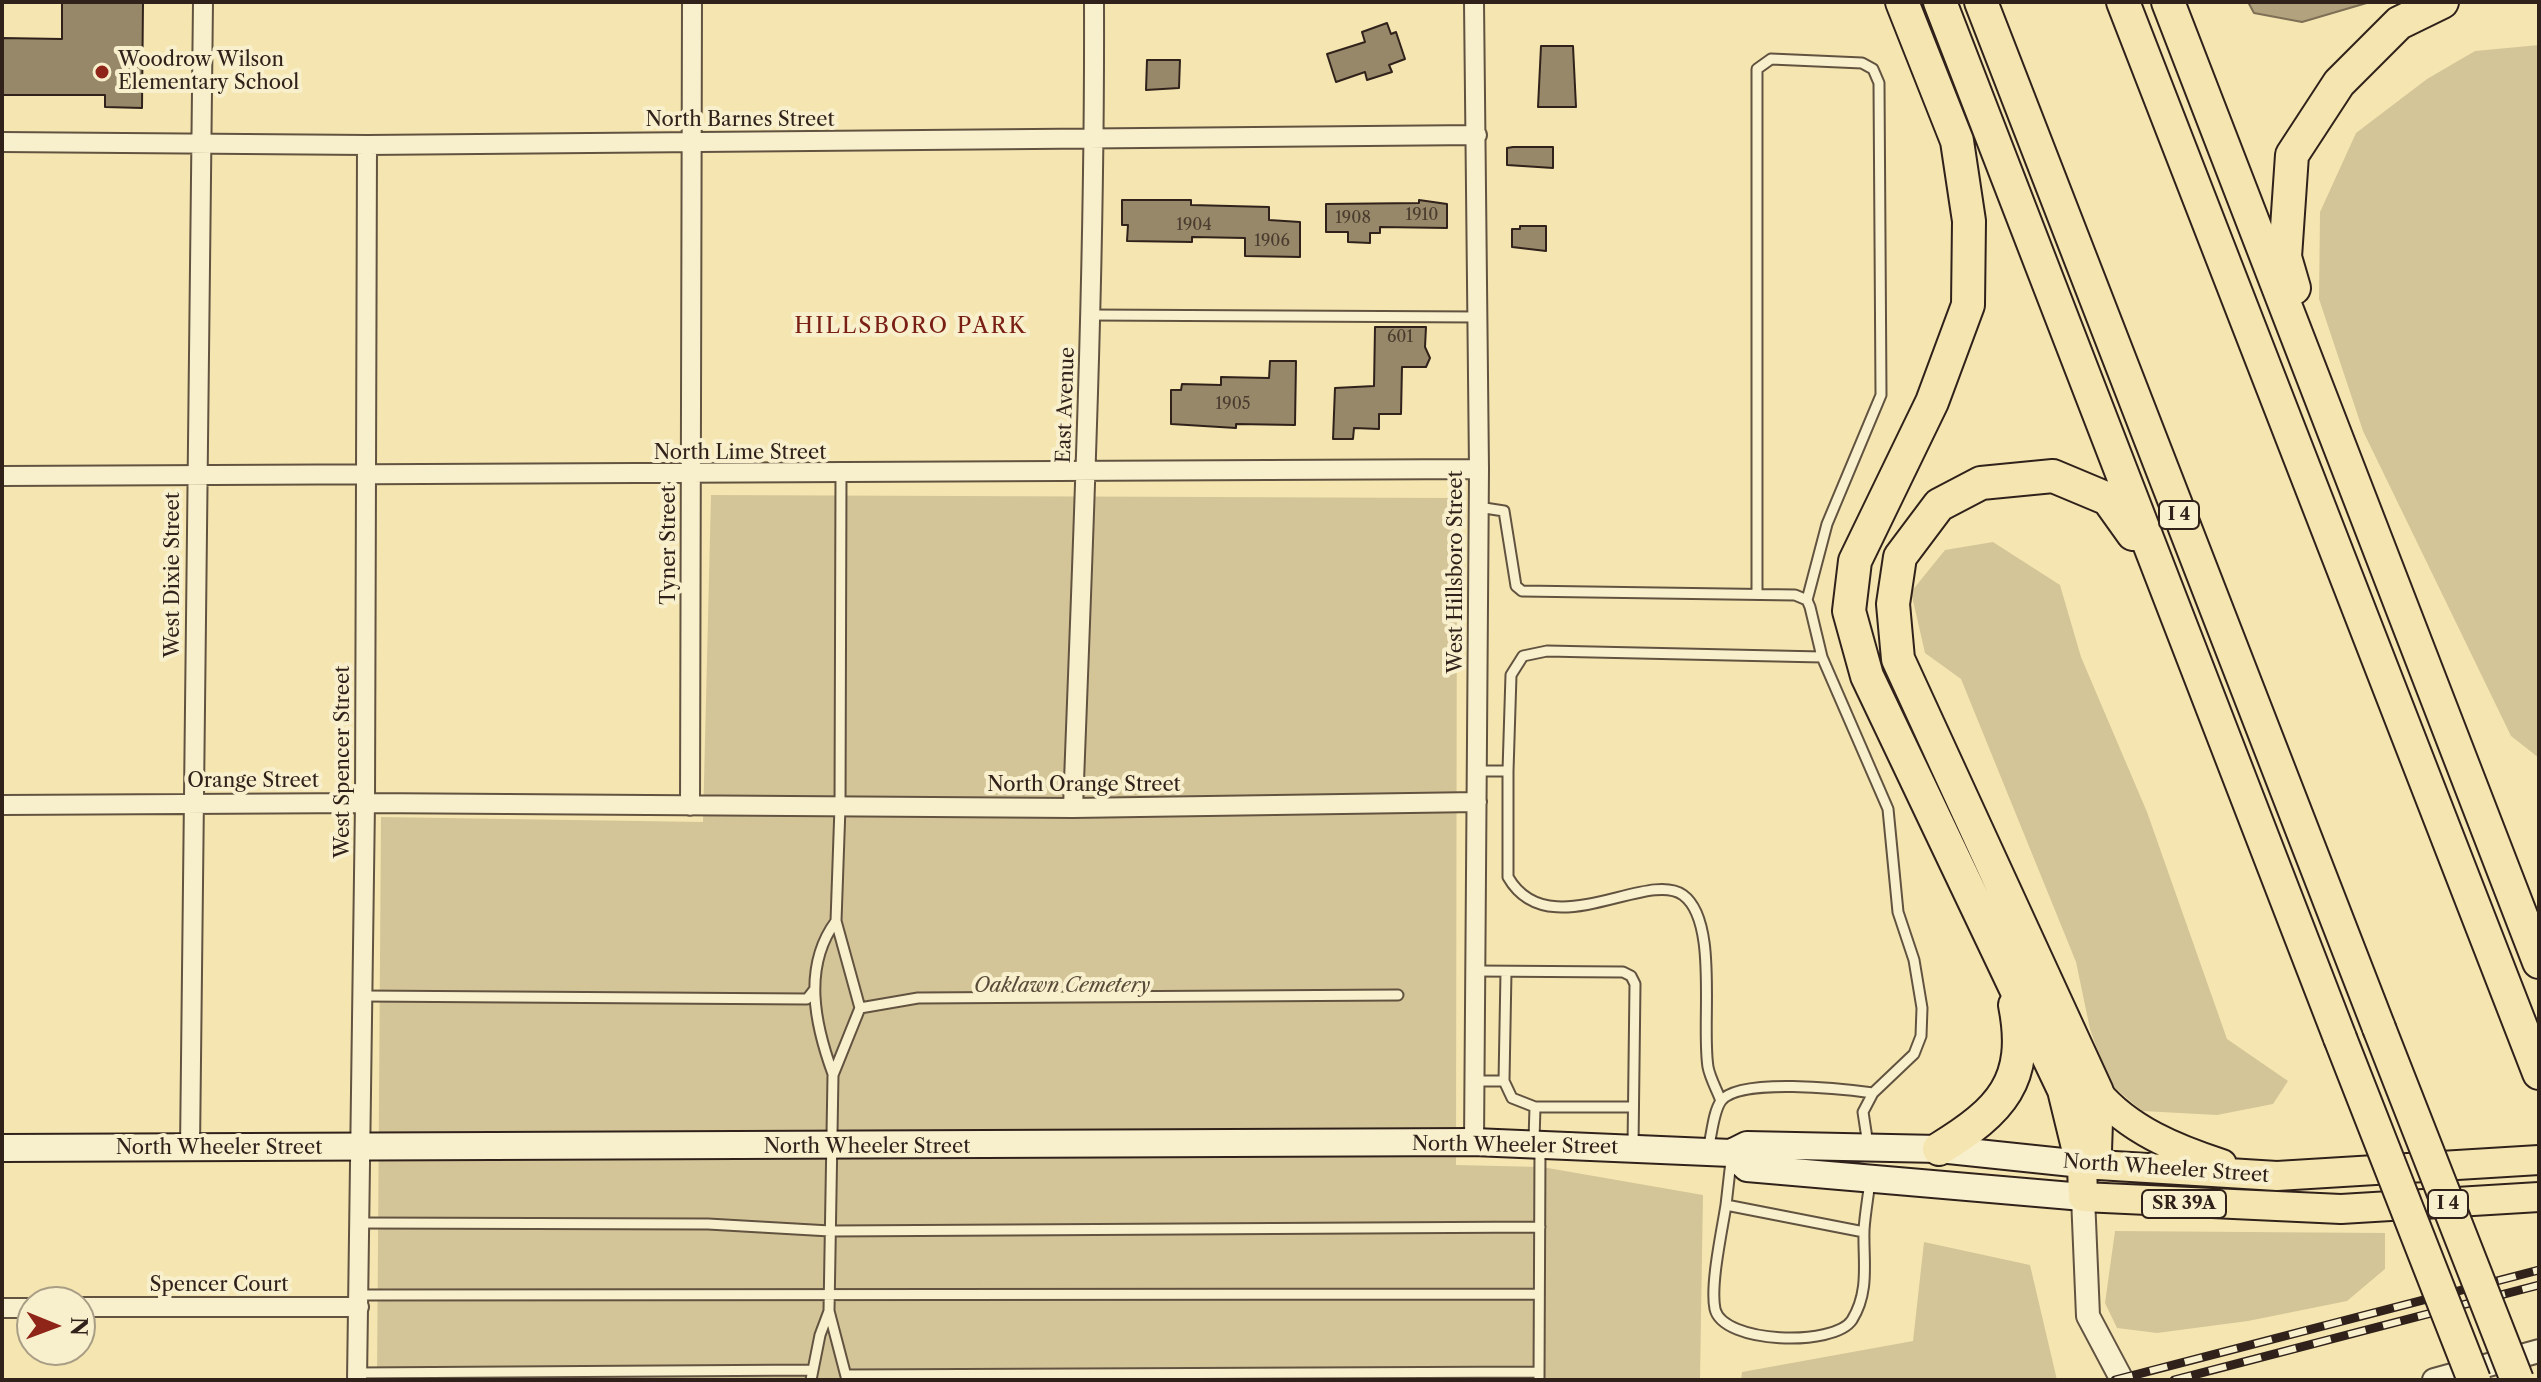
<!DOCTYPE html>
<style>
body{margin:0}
#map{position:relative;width:2541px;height:1382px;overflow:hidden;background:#f5e6b1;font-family:"Libre Caslon Text",serif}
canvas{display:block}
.frame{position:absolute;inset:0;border:4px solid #30221b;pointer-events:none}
.north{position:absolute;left:16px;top:1286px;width:80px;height:80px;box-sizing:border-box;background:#f8efcc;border:2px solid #a89d85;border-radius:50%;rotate:91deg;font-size:22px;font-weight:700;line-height:32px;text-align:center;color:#30221b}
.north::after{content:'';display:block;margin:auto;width:28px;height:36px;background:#8f2418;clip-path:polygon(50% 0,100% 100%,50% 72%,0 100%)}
</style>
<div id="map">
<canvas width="2541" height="1382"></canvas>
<div class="frame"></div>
<div class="north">N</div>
</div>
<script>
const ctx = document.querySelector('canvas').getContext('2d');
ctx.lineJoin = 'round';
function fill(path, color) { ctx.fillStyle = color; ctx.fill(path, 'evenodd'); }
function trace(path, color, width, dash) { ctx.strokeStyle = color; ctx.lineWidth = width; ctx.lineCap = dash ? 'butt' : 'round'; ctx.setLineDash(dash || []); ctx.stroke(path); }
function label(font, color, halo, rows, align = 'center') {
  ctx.font = font + ' "Libre Caslon Text",serif'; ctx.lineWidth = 8; ctx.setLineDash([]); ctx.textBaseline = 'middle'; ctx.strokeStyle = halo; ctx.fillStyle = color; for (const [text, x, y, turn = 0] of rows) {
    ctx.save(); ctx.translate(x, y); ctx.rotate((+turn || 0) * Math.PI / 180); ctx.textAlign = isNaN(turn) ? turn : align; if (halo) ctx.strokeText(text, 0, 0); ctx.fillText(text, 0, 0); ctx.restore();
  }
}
fill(new Path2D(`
 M 2539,45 L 2539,758 L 2511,736 L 2363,431 L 2319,299 L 2320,212 L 2356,133 L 2427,79 L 2475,51 Z
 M 711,495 L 1457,498 L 1456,1165 L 1542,1167 L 1703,1195 L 1700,1380 L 377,1380 L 381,817 L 703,822 Z
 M 1993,542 L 2060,585 L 2081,657 L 2147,812 L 2227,1039 L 2288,1081 L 2273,1104 L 2217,1115 L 2142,1111 L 2109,1083 L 2090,1029 L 2076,962 L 1961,679 L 1925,653 L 1911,592 L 1945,550 Z
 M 2115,1231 L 2385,1233 L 2385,1269 L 2347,1301 L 2248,1321 L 2157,1333 L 2117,1328 L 2105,1303 Z
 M 1924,1242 L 2030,1265 L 2057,1380 L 1741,1380 L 1742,1372 L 1913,1341 Z`), '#d4c598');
const water = new Path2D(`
 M 2248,2 L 2370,2 L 2302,22 L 2254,13 Z`);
fill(water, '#b2a37e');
trace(water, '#7e6f56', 2);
const building = new Path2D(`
 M 62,2 L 143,2 L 142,108 L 105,107 L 105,95 L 2,95 L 2,38 L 62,39 Z
 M 1387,23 L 1391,34 L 1396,32 L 1405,59 L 1389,65 L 1392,72 L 1367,80 L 1365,72 L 1336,82 L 1327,54 L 1365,42 L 1362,32 Z
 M 1541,46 L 1573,46 L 1576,107 L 1538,107 Z
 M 1147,60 L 1180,60 L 1179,88 L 1146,90 Z
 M 1513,147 L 1553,147 L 1553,168 L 1507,165 L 1507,148 Z
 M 1122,200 L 1191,200 L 1191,205 L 1269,207 L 1269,220 L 1300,222 L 1300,257 L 1245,256 L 1245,238 L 1192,237 L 1192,242 L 1127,241 L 1128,225 L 1122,225 Z
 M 1419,200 L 1447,204 L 1447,228 L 1380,227 L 1380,233 L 1370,233 L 1370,243 L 1348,242 L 1348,232 L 1326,232 L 1326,204 L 1419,203 Z
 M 1520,226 L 1546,226 L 1546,251 L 1512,247 L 1512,229 L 1520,229 Z
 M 1375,327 L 1426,327 L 1425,347 L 1430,358 L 1426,367 L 1402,367 L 1401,414 L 1379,414 L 1379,429 L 1354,428 L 1353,439 L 1333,439 L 1335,388 L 1374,386 Z
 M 1270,361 L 1296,361 L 1295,425 L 1236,424 L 1236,428 L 1171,424 L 1171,390 L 1181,390 L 1182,384 L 1221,385 L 1221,377 L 1269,378 Z`);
fill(building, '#968869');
trace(building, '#30221b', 2);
const service = new Path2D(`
 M 1090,315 L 1478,317
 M 841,474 L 840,807 L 836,921 L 860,1008 L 833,1075 L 829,1311 L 847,1380
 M 1478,507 L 1504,511 L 1516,586 L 1522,591 L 1795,595 L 1807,600 L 1810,607 L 1822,657
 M 1757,594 L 1757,69 L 1771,59 L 1862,63 L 1873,69 L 1879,83 L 1881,395 L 1827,524 L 1807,600
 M 1477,771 L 1508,771 L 1511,675 L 1523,656 L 1547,651 L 1822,657 L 1888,809 L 1898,912 L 1914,960 L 1922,1008 L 1921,1036 L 1914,1054 L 1873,1093 L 1863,1112 L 1868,1145
 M 1508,771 L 1508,877 C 1548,947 1647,869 1683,895 C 1719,921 1701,1024 1708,1067 C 1710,1078 1717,1090 1721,1101
 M 1476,971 L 1623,972 L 1631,976 L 1635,984 L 1633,1147
 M 362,996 L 807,999 L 814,990
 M 860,1008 L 918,998 L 1398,995
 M 833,1074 C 815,1025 802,967 836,921
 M 1475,1081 L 1504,1081 L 1506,972
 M 1504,1081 L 1512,1098 L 1535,1107 L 1534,1140
 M 1535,1107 L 1633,1107
 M 1708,1149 C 1712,1135 1713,1112 1721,1101 C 1738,1077 1845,1089 1873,1093
 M 1731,1161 L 1726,1205 L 1864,1232
 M 1726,1205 C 1722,1231 1710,1285 1715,1309 C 1723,1344 1834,1347 1852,1320 C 1870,1291 1863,1261 1864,1230 C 1865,1214 1868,1198 1870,1181
 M 359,1223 L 708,1224 L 830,1231 L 1540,1227
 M 358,1295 L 1539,1294
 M 357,1373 L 811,1370
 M 847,1375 L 1539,1372
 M 811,1380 L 820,1335 L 829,1311
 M 1539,1380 L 1540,1149`);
const minor = new Path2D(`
 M 2,142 L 367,145 L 1477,135
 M 2,476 L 1479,469
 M 2,805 L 365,803 L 1073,808 L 1477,802
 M 690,806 L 692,2
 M 1073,808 C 1083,540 1095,271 1094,2
 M 1474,1142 L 1479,469 L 1474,2
 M 190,1148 L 203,2
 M 80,1307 L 359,1307
 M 2,1308 L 32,1308
 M 357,1380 L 365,803 L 367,145`);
const tertiary = new Path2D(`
 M 2083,1197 L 2088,1316 L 2122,1380
 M 2434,1380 L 2539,1351`);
const secondary = new Path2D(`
 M 2,1148 L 1474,1142 L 1731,1153 L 1747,1145 L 1939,1149 L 2082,1164
 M 1731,1153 L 1747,1168 L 2083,1197`);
const primary = new Path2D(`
 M 2097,1092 C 2129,1130 2176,1149 2222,1164
 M 2539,1160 L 2277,1176 L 2082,1164 L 2083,1197 L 2341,1209 L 2539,1197`);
const motorway = new Path2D(`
 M 1902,2 L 1957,141 L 1969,221 L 1968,305 L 1932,402 L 1855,561 L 1849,611 L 1867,676 L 2064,1090 L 2082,1164
 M 1940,2 L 2340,1038
 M 1981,2 L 2379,1028
 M 2123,2 L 2539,1073
 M 2168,2 L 2539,962
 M 2294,288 L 2285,257 L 2292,155 L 2339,83 L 2399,23 L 2442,2
 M 1939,1149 C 2001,1111 2030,1081 2015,1005
 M 2082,1164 L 2095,1151 L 2097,1092 L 1898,659 L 1893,604 L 1900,557 L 1939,505 L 1981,483 L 2053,476 L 2108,499 L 2133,534`);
trace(service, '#615340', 13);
trace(minor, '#615340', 22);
trace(tertiary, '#615340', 26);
trace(secondary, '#30221b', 30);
trace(primary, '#30221b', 32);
trace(motorway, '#30221b', 36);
trace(service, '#f8efcc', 9);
trace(minor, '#f8efcc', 18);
trace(tertiary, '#f8efcc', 22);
trace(secondary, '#f8efcc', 26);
trace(primary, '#f5e6b1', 28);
trace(motorway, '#f5e6b1', 32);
const rail = new Path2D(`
 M 2115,1380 L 2539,1270
 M 2174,1380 L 2539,1285`);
trace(rail, '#30221b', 9);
trace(rail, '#f8efcc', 6, [18]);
const motorwayBridge = new Path2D(`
 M 2379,1028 L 2517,1380
 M 2340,1038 L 2474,1380`);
trace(motorwayBridge, '#30221b', 36, []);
trace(motorwayBridge, '#f5e6b1', 32);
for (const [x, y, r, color] of [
 [102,72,8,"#8f2418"]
]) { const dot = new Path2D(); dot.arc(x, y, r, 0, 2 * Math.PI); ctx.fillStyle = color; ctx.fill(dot); trace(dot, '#f8efcc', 3); }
label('16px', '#4a3c2e', null, [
 ["1910",1422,215],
 ["1908",1353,218],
 ["1904",1194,225],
 ["1906",1272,241],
 ["601",1400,337],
 ["1905",1233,404]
]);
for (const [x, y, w] of [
 [2179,515,40],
 [2184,1204,84],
 [2448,1204,40]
]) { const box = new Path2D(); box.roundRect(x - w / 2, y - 14, w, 28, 6); ctx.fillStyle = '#f8efcc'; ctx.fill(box); trace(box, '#30221b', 2); }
label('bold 18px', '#30221b', null, [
 ["I 4",2179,515],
 ["SR 39A",2184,1204],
 ["I 4",2448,1204]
]);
label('20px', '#30221b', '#f8efcc', [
 ["Woodrow Wilson",118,60],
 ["Elementary School",118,83]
], 'left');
label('20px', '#30221b', '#f8efcc', [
 ["North Barnes Street",740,120],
 ["East Avenue",1066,405,-88],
 ["North Lime Street",740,453],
 ["Tyner Street",669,545,-90],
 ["West Hillsboro Street",1456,572,-90],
 ["West Dixie Street",173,575,-90],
 ["West Spencer Street",343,762,-90],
 ["Orange Street",253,781],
 ["North Orange Street",1084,785],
 ["North Wheeler Street",1515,1146,1],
 ["North Wheeler Street",867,1147],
 ["North Wheeler Street",219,1148],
 ["North Wheeler Street",2166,1169,4],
 ["Spencer Court",219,1285]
]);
label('italic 20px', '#594b3a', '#f8efcc', [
 ["Oaklawn Cemetery",1062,986]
]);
ctx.letterSpacing = '2px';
label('22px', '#7a1f14', '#f8efcc', [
 ["HILLSBORO PARK",911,327]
]);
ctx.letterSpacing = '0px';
</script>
